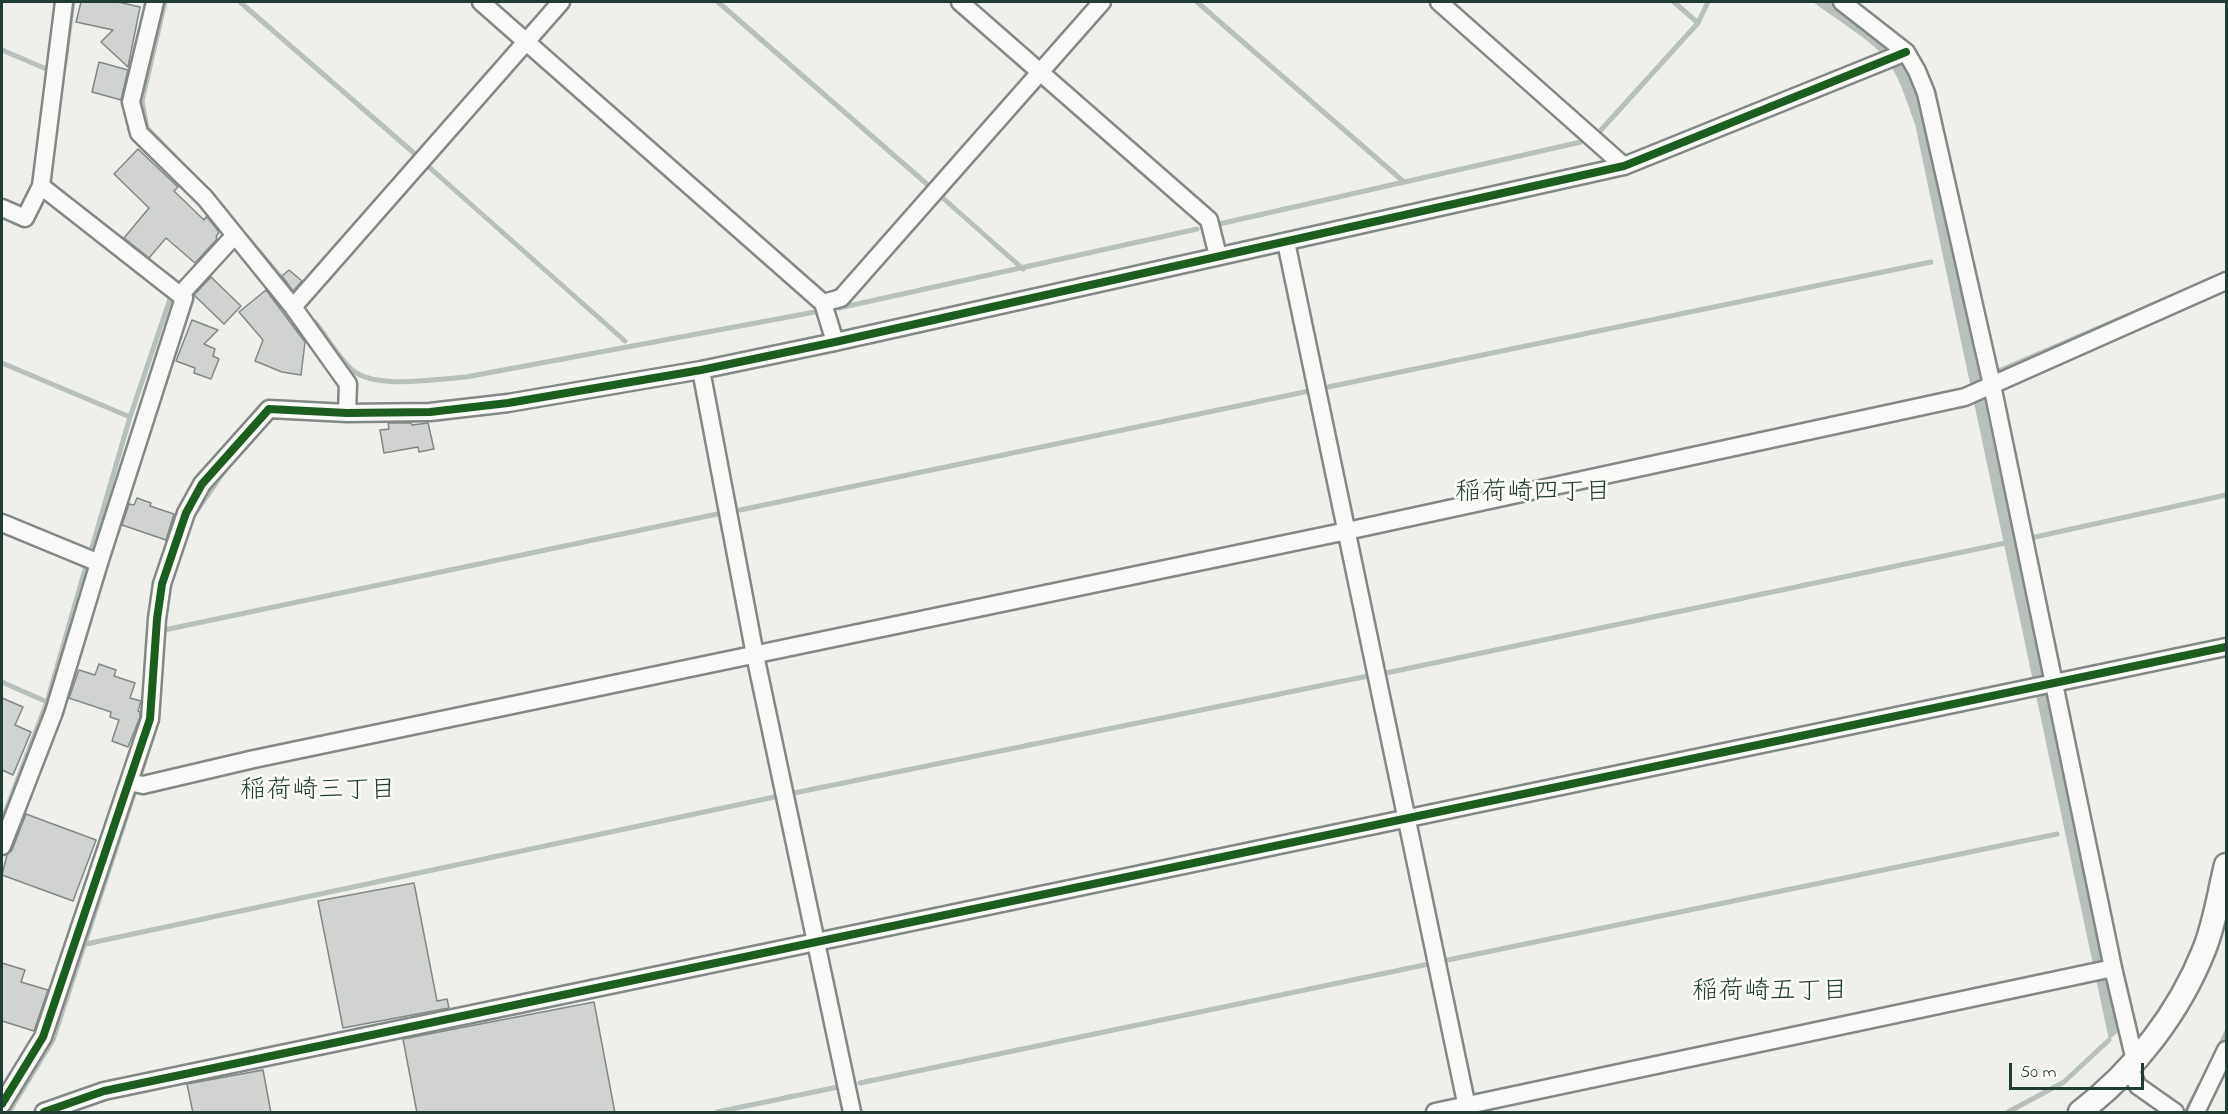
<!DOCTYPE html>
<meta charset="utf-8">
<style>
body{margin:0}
#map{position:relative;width:2228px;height:1114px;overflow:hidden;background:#eff0ec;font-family:"Indie Flower",sans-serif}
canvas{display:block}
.frame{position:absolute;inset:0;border:3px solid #1f3d34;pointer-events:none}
.scale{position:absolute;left:2009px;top:1063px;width:135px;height:27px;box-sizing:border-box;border:3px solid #1f3d34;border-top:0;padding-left:8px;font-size:18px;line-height:21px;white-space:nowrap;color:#1f3d34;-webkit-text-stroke:4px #fdfcf7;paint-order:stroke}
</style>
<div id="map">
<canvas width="2228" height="1114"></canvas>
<div class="frame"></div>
<div class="scale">50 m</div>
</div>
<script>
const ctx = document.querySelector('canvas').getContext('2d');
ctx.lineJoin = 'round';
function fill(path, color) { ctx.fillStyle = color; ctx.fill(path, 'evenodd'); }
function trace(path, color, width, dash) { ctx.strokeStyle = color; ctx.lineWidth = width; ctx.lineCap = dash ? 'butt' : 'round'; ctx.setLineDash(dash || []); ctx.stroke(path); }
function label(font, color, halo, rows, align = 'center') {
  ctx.font = font + ' "Indie Flower","Klee One",sans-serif'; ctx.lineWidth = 5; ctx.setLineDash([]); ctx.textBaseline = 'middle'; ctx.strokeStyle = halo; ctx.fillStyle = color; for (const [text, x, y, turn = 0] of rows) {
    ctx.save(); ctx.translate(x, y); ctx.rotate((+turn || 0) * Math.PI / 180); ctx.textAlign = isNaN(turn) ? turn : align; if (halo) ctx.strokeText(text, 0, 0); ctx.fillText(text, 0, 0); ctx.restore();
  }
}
fill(new Path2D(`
 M 1813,2 L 1830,2 L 1893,49 L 1907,68 L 1926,123 L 2118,1032 L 2109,1040 L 1915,124 C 1906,100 1898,70 1880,52 C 1861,34 1834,18 1813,2 Z`), '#b7c0ba');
trace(new Path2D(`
 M 165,2 L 142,101 L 147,128 L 177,159
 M 240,2 L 415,154
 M 718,2 L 928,185
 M 1197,2 L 1404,182
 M 1674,2 L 1698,23
 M 2,50 L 51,71
 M 65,62 L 73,2
 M 1601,130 L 1698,23 L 1708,2
 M 430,168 L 625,341
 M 944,199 L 1023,269
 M 1219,224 L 1581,142
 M 247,237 L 290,288
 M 839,308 L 1197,229
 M 315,322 C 327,337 338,357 352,370 C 377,390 435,379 466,377 L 815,312
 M 2,363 L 130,417
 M 1994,373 L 2173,296
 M 1328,387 L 1931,262
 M 740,510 L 1309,391
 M 196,512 L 225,470
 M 2035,537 L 2226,495
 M 91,551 L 130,417 L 170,299
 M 164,630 L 722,513
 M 1386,673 L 2015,541
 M 2,682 L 47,702
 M 140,776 L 157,723
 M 794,793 L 1368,676
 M 2,821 L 47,702 L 86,566
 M 86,944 L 779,796
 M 1443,961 L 2057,834
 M 2218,1050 L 2226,1033
 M 860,1083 L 1429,964
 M 9,1112 L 53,1040 L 134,794
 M 717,1112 L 838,1087
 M 2008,1112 L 2064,1082 L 2109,1040
 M 2186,1112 L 2200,1085`), '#b7c0ba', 5);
const building = new Path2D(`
 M 81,2 L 118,2 L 140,7 L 128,67 L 101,42 L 113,30 L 76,22 Z
 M 99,62 L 128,70 L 121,100 L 92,92 Z
 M 138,149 L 178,187 L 174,191 L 204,220 L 206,217 L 208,218 L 219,232 L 216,237 L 217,239 L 195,263 L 166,238 L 149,258 L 124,238 L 149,208 L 114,174 Z
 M 289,270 L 302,281 L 293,291 L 282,276 Z
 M 211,277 L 241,306 L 224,324 L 194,295 Z
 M 266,290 L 305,342 L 301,375 L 282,372 L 255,361 L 263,340 L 239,312 Z
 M 192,320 L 218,330 L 204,344 L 215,349 L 213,356 L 219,359 L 211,379 L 194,373 L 195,368 L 176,361 Z
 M 388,423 L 411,423 L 412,425 L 428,423 L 434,449 L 419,452 L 418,447 L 384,453 L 380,430 L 389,429 Z
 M 137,498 L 151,503 L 150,506 L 174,514 L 166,540 L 122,525 L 129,504 L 134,505 Z
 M 99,664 L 116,670 L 114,676 L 135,683 L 130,698 L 141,701 L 138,711 L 140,712 L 140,717 L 128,747 L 112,741 L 119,720 L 110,717 L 111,712 L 69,698 L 79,670 L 95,675 Z
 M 2,698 L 23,707 L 15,725 L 31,732 L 13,775 L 2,770 Z
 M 26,814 L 96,840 L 73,901 L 2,875 L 7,855 L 12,850 Z
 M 414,883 L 437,1001 L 447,999 L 449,1008 L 343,1028 L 318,901 Z
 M 2,963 L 25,970 L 21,982 L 48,990 L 34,1031 L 2,1021 Z
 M 594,1002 L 615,1113 L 417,1113 L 403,1039 Z
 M 263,1070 L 271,1113 L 193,1113 L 187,1084 Z`);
fill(building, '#d1d3d0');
trace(building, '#828885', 1.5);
const street = new Path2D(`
 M 155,2 L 131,102 L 139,133 L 205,198 L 293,307 L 348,384 L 347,413
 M 481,2 L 823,303 L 835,342
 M 960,2 L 1209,220 L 1218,256
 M 1439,2 L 1624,166
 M 1842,2 L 1906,52 L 1917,71 L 1926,93 L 1992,385 L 2113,968 L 2135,1061
 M 41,186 L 64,2
 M 2,208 L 25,218 L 41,186 L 180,295
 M 1286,242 L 1468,1112
 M 823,303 L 841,298 L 1102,2
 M 293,307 L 561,2
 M 701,370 L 755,655 L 852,1112
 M 2,523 L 99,563
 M 129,782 L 143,785 L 254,759 L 1347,531 L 1965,397 L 2226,281
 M 2,846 L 54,712 L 99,563 L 184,298 L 180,295 L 235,235
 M 2129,1068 L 2138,1086 L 2175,1112
 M 2,1104 L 43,1037 L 150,719 L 157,619 L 162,584 L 186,513 L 202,484 L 269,409 L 347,413 L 430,412 L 508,403 L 701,370 L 835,342 L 1624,166 L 1906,52
 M 44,1112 L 104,1091 L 2226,647
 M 1435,1112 L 2113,968
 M 2196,1112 L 2226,1050`);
const secondary = new Path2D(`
 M 2080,1112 C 2134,1071 2179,1013 2204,950 C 2215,923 2219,893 2226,865`);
trace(street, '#828885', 21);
trace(secondary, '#828885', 27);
trace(street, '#f9f9f7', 16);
trace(secondary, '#f9f9f7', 22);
trace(new Path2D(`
 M 2,1104 L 43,1037 L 150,719 L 157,619 L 162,584 L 186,513 L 202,484 L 269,409 L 347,413 L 430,412 L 508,403 L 701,370 L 835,342 L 1624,166 L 1906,52
 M 44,1112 L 104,1091 L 2226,647`), '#1b5e20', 8);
label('26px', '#1f3d34', '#fdfcf7', [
 ["稲荷崎四丁目",1533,495],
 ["稲荷崎三丁目",318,793],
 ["稲荷崎五丁目",1770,994]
]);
</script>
